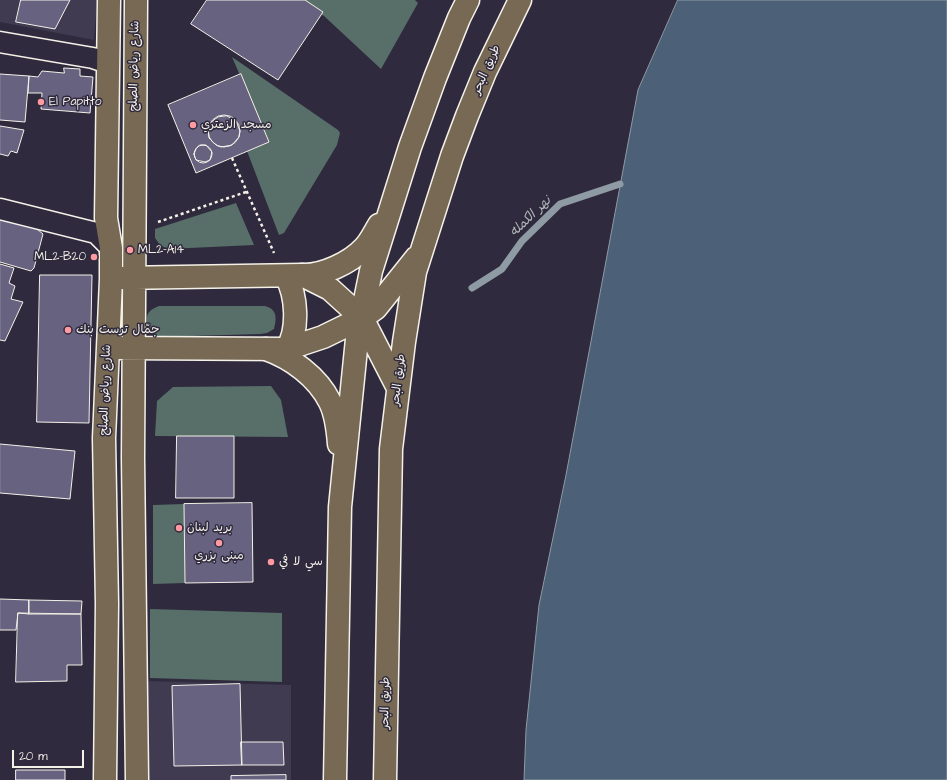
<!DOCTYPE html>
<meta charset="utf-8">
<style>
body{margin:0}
#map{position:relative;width:947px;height:780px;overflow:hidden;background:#2f2a3d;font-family:"Architects Daughter",sans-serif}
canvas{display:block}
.scale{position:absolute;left:12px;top:750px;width:72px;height:18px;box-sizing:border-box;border:2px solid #f4f1e8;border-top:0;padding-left:5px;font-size:12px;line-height:14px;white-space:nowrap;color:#f4f1e8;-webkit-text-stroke:3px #2f2a3d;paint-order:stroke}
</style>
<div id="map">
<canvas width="947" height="780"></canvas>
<div class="scale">20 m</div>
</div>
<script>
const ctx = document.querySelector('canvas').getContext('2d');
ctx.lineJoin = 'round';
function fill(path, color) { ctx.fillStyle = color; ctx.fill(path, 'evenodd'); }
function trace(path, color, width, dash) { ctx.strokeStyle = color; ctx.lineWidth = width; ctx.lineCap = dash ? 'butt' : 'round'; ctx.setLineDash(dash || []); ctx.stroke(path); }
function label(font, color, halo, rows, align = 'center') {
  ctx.font = font + ' "Architects Daughter","Playpen Sans Arabic",sans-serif'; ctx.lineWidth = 3; ctx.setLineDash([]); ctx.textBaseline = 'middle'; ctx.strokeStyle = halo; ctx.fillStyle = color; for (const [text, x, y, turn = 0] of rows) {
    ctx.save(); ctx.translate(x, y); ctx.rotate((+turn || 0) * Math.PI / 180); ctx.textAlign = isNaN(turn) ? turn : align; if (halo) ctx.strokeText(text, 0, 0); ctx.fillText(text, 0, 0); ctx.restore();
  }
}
fill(new Path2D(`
 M 0,0 L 97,0 L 94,40 L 0,22 Z
 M 145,681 L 291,685 L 291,780 L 145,780 Z`), '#403b51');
fill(new Path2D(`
 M 295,0 L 415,0 L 418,3 L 381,69 L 324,16 Z
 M 232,57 L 338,130 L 340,133 L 337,145 L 284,233 L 279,235 L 247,151 L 269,142 Z
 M 236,203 L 254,245 L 168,249 L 160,245 L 155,238 L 155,229 Z
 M 159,306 L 265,306 C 277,309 277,318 274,329 L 267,333 L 260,334 L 158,337 L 152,334 C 146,322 142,312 159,306 Z
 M 271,386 L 281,400 L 288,437 L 155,436 L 157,401 L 173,387 Z
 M 184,504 L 185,583 L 153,584 L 153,505 Z
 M 150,609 L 282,613 L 282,682 L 150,678 Z`), '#576e69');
const water = new Path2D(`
 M 678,0 L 947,0 L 947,780 L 524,780 L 526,730 L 539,605 L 566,475 L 638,90 Z`);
fill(water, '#4c6177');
trace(water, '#8f9ba4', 1);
trace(new Path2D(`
 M 472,288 L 502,269 L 522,241 L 560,204 L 620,184`), '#8f9ba4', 7);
const building = new Path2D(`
 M 21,0 L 70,0 L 55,29 L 16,22 Z
 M 207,0 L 305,0 L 323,12 L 278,80 L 191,24 Z
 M 64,68 L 80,69 L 80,76 L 93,77 L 90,113 L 41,109 L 42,93 L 28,93 L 29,76 L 38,77 L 42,71 L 64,73 Z
 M 0,74 L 29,76 L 25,122 L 0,120 Z
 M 241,74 L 269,142 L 196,173 L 168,105 ZM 227,116 L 236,121 L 240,131 L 239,137 L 232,145 L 221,147 L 216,145 L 209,138 L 208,128 L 210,123 L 218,117 ZM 200,145 L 206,145 L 212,152 L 210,160 L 205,162 L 196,160 L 194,154 L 196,149 Z
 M208 131a16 16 0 1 1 32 0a16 16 0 1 1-32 0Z
 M 0,126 L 24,130 L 17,153 L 11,151 L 8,156 L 0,154 Z
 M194 154a9 9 0 1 1 18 0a9 9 0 1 1-18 0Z
 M 0,213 L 38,224 L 37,229 L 43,234 L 34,268 L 31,271 L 0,262 Z
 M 0,264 L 14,268 L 9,283 L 15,286 L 11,299 L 23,302 L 5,341 L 0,340 Z
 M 40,275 L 92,275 L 89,423 L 37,422 Z
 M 177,436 L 234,436 L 234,498 L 176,498 Z
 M 0,444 L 75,451 L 70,499 L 0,493 Z
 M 252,503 L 253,582 L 185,583 L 184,504 Z
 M 0,599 L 29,600 L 29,614 L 18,613 L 16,630 L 0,630 Z
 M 29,600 L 82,601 L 81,614 L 29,614 Z
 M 18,613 L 81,614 L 82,665 L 67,665 L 67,681 L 16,682 Z
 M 240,684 L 242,765 L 174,766 L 172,686 Z
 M 241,742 L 283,742 L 284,765 L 242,765 Z
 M 16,770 L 65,770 L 65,780 L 16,780 Z
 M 286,775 L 286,780 L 231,780 L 231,776 Z`);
fill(building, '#676280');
trace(building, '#f4f1e8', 1);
const street = new Path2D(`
 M 0,42 L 93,58 L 108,63
 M 0,209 L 96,233 L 111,248`);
const primary = new Path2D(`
 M 136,0 L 133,458 L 137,780
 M 286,276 C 297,296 299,329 287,349
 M 120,348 L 287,349 L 323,337 L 362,318 L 330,289 L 302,275 L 120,278
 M 105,780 L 107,604 L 104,438 L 111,279 L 111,248 L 106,218 L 109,0`);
const highway = new Path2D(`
 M 302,275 C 322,276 350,263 364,248 C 370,242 374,233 379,225
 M 362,318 L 376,308 L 416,258
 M 362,318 L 398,388
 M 266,349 C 291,358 317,376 330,402 C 336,414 338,431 339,444
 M 335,780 L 340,507 L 357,339 L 371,271 L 410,147 L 435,78 L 459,18 L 468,0
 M 385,780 L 391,449 L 404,342 L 415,272 L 452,156 L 467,116 L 485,72 L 520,0`);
trace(street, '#f4f1e8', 23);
trace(primary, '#f4f1e8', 25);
trace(highway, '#f4f1e8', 25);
trace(new Path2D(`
 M 232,158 L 274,253
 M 158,222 L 246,192`), '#f4f1e8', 2.5, [3, 3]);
trace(street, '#2f2a3d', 20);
trace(primary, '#776954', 22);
trace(highway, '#776954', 22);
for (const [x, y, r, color] of [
 [41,102,4,"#ff9aa2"],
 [193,125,4,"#ff9aa2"],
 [130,250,4,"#ff9aa2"],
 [94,257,4,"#ff9aa2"],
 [68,330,4,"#ff9aa2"],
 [179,528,4,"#ff9aa2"],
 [219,543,4,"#ff9aa2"],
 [271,562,4,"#ff9aa2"]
]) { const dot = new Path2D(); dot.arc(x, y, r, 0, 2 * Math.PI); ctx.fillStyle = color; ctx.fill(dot); trace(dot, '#2f2a3d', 1.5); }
label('12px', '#f4f1e8', '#2f2a3d', [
 ["شارع رياض الصلح",135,66,-89],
 ["طريق البحر",487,70,-66],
 ["طريق البحر",399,380,-83],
 ["شارع رياض الصلح",106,390,-88],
 ["طريق البحر",386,703,-89]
]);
label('12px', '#f4f1e8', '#2f2a3d', [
 ["El Papitto",49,102],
 ["مسجد الزعتري",201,125],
 ["ML2-A14",138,250],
 ["ML2-B20",86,257,"right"],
 ["جمّال ترست بنك",76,330],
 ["بريد لبنان",187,528],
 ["مبنى بزري",219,556,"center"],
 ["سي لا في",279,562]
], 'left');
label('italic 13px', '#b1b7bb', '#2f2a3d', [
 ["نهر الكمله",531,217,-44]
]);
</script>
